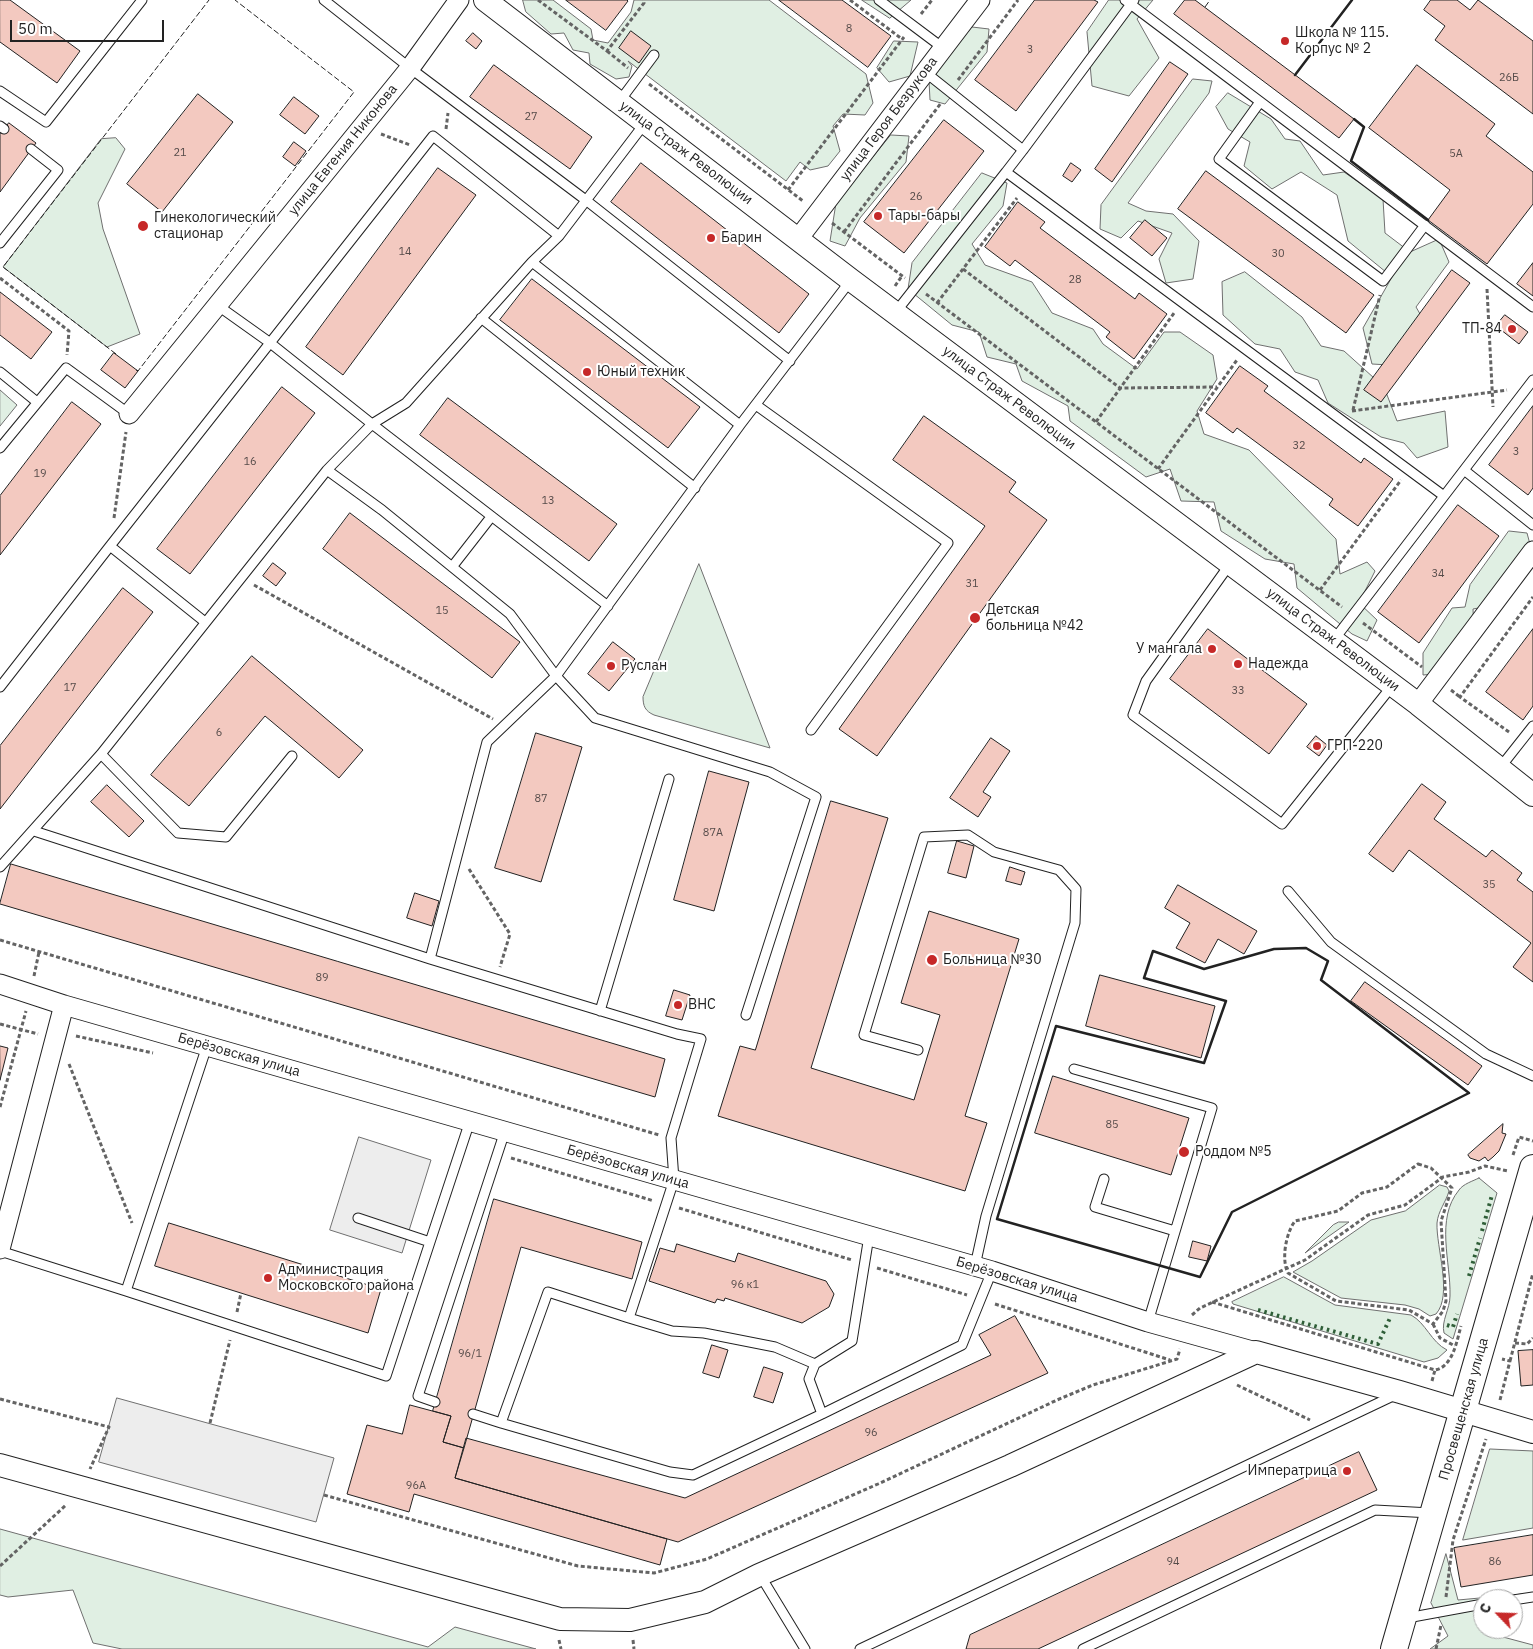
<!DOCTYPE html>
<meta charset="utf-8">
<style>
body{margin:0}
#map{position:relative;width:1533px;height:1649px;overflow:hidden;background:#fff;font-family:"IBM Plex Sans",sans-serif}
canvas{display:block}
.north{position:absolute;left:1473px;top:1589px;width:50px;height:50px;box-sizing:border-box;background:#fff;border:1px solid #a7a7a7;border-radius:50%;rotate:294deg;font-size:14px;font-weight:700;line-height:20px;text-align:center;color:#222}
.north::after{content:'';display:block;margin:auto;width:18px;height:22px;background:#c62828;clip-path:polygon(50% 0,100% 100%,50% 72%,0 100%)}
.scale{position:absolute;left:10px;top:20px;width:154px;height:22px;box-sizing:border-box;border:2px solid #222;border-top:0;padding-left:6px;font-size:15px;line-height:18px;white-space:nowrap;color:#222;-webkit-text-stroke:4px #fff;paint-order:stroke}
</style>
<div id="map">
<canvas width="1533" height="1649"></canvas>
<div class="north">С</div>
<div class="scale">50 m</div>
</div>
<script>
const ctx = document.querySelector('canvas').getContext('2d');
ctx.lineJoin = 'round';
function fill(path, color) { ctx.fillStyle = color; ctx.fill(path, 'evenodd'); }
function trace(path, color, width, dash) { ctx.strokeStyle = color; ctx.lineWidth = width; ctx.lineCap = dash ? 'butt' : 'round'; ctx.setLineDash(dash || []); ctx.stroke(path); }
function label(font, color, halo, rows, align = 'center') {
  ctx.font = font + ' "IBM Plex Sans",sans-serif'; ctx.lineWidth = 4; ctx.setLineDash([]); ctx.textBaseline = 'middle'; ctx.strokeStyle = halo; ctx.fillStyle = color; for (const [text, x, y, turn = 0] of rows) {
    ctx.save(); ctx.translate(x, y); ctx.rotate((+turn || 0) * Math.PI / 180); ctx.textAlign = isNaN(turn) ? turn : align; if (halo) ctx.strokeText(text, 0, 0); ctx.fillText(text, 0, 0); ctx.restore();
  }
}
const green = new Path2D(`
 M 523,0 L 553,0 L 591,29 L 593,40 L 608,43 L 631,12 L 634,0 L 769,0 L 866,74 L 873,103 L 865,115 L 843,114 L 833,126 L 840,151 L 828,166 L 810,170 L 800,162 L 786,181 L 628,61 L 632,66 L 629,77 L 616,79 L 590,64 L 589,53 L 573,50 L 564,33 L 551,34 L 526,12 Z
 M 862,0 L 911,0 L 890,18 Z
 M 1109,0 L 1153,0 L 1137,19 L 1159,58 L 1129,96 L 1092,86 L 1087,32 Z
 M 972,27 L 989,29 L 987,52 L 945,104 L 930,100 L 929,81 Z
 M 894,41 L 918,42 L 910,76 L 889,82 L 877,68 Z
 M 1193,79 L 1212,81 L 1209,93 L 1128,203 L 1146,211 L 1173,214 L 1199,241 L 1193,279 L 1166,283 L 1159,259 L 1172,233 L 1138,221 L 1121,238 L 1100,229 L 1101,205 Z
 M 1228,93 L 1271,119 L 1285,139 L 1300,141 L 1323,175 L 1344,172 L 1383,199 L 1385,233 L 1410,252 L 1439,239 L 1449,262 L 1416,307 L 1430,331 L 1406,366 L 1372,364 L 1363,328 L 1392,277 L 1348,241 L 1337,195 L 1301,172 L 1272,189 L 1244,166 L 1250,142 L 1228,129 L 1216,107 Z
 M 891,135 L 909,136 L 906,162 L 860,218 L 845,246 L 830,241 L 836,203 Z
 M 116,138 L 125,149 L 98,203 L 103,229 L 140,334 L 107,347 L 3,267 L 101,139 Z
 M 982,173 L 1007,183 L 1003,206 L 972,244 L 985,265 L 1032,282 L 1052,313 L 1093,329 L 1103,344 L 1137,369 L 1164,332 L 1180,332 L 1213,355 L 1217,379 L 1197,411 L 1204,434 L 1249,450 L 1336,539 L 1340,574 L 1367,562 L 1375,571 L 1359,603 L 1377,620 L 1367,641 L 1352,634 L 1297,588 L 1294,564 L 1265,559 L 1221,531 L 1214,502 L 1181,501 L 1170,469 L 1146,477 L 1070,421 L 1068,406 L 1022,381 L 1016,364 L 987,357 L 979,332 L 952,325 L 908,289 L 912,263 Z
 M 1245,272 L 1302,317 L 1321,346 L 1344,351 L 1384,387 L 1397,421 L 1445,411 L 1448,447 L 1417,458 L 1404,443 L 1381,437 L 1328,403 L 1318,380 L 1295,372 L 1280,349 L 1255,344 L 1223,315 L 1222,282 Z
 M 0,390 L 17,405 L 0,426 Z
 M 1509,531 L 1527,533 L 1531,548 L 1490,606 L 1473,609 L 1474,631 L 1445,673 L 1423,675 L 1423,653 L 1452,608 L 1465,607 L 1470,585 Z
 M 699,564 L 770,748 L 654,715 C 645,711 643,706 643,697 Z
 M 1479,1178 L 1497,1193 L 1453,1339 L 1444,1333 C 1441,1321 1450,1309 1450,1296 C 1451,1262 1435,1219 1459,1190 C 1463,1184 1473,1181 1479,1178 Z
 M 1440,1185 L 1447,1187 L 1449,1191 C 1446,1202 1438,1211 1437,1223 C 1436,1247 1453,1295 1436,1314 L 1430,1316 L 1419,1309 L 1405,1305 L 1341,1298 L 1293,1272 L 1312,1261 L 1371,1220 L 1405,1211 Z
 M 1339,1222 L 1349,1222 L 1305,1253 L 1333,1225 Z
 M 1284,1277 L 1335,1305 L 1411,1315 C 1426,1323 1431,1342 1447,1350 L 1438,1358 L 1424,1362 L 1233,1304 L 1232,1302 Z
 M 1490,1449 L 1533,1451 L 1533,1528 L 1463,1540 Z
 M 0,1529 L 428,1647 L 455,1627 L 536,1649 L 122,1649 L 93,1643 L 73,1590 L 8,1597 L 0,1595 Z
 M 1446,1554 L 1458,1600 L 1523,1594 L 1513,1615 L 1513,1599 L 1483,1599 L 1483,1629 L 1506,1629 L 1503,1637 L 1533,1645 L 1533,1649 L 1430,1649 L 1448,1636 L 1431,1603 Z`);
fill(green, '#e0efe3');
trace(green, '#6f6f6f', 1);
const parking = new Path2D(`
 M 359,1137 L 431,1160 L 402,1253 L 330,1230 Z
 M 117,1398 L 334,1458 L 316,1522 L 99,1462 Z`);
fill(parking, '#ededed');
trace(parking, '#6f6f6f', 1);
const building = new Path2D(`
 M 0,0 L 10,0 L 80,51 L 57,83 L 0,42 Z
 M 566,0 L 627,0 L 628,1 L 606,30 Z
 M 779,0 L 842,0 L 891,36 L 868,67 Z
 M 1035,0 L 1094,0 L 1098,2 L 1016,111 L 975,80 Z
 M 1185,0 L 1195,0 L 1354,119 L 1339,138 L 1174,14 Z
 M 1431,0 L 1457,0 L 1470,10 L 1478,0 L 1533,41 L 1533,114 L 1435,40 L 1445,26 L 1424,10 Z
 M 631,31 L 651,46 L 639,63 L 619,48 Z
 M 473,33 L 482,41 L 476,49 L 466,41 Z
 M 1170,62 L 1188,74 L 1112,182 L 1095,169 Z
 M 494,65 L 592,137 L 570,169 L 470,97 Z
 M 1417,65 L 1495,124 L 1486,136 L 1533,172 L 1533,204 L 1487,264 L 1428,220 L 1450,190 L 1369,128 Z
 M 198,94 L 233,122 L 162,212 L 127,184 Z
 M 294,97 L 319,116 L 305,134 L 280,115 Z
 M 944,120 L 984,151 L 904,253 L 864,222 Z
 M 9,123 L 36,143 L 0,192 L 0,135 Z
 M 294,142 L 306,151 L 295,166 L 283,157 Z
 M 641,163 L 809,294 L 779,333 L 611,202 Z
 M 1071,163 L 1081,170 L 1072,182 L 1063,176 Z
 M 438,168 L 476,195 L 343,375 L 306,347 Z
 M 1206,171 L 1374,295 L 1346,333 L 1178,209 Z
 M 1018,202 L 1045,222 L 1040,228 L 1135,299 L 1139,293 L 1167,314 L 1134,359 L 1106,337 L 1110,332 L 1015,260 L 1010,266 L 985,247 Z
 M 1145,220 L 1167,238 L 1152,256 L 1130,238 Z
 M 1533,263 L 1533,296 L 1517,284 Z
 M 1452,270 L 1470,283 L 1381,402 L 1364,390 Z
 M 532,279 L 700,407 L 668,448 L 500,320 Z
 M 0,292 L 52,332 L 31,359 L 0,335 Z
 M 1505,315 L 1528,332 L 1519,344 L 1496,326 Z
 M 114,353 L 138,371 L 125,388 L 101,370 Z
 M 1240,366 L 1268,386 L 1264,391 L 1361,463 L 1364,458 L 1393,479 L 1358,526 L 1329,505 L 1333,499 L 1237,428 L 1233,433 L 1206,413 Z
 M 282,387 L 315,413 L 190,574 L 157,549 Z
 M 448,398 L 617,524 L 589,561 L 420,435 Z
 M 72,402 L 101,424 L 0,555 L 0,496 Z
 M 1533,406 L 1533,488 L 1528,495 L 1489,465 Z
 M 924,416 L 1016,482 L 1009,492 L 1047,520 L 877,756 L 839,729 L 985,526 L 893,460 Z
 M 1458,505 L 1499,536 L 1419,643 L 1378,612 Z
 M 350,513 L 520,642 L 492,678 L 323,549 Z
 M 273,563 L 286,573 L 276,586 L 263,576 Z
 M 123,588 L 153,612 L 0,809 L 0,746 Z
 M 1208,629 L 1307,704 L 1269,754 L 1170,679 Z
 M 1533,629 L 1533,706 L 1523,720 L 1486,692 Z
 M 613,642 L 635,659 L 609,691 L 588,674 Z
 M 252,656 L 363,750 L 339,778 L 265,716 L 189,806 L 151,775 Z
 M 536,733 L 582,747 L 541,882 L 495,868 Z
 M 1316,736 L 1327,745 L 1319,756 L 1307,747 Z
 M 991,738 L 1010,751 L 983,792 L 991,797 L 978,817 L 950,798 Z
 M 709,771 L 749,782 L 714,911 L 674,900 Z
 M 1422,784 L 1446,802 L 1434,819 L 1486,857 L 1492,850 L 1522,873 L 1517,880 L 1533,892 L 1533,982 L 1513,967 L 1531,943 L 1409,850 L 1393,872 L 1369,854 Z
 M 107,785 L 144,821 L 129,837 L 91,802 Z
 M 831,801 L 888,818 L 811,1068 L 914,1100 L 940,1015 L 901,1003 L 929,911 L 1019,939 L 965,1116 L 987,1123 L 965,1191 L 718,1116 L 740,1046 L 755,1050 Z
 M 957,841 L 974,846 L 966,878 L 948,873 Z
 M 11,864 L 665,1059 L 655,1097 L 0,904 Z
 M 1010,867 L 1025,872 L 1021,885 L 1006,881 Z
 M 1178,885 L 1257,931 L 1244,954 L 1218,939 L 1205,963 L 1176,948 L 1190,923 L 1165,908 Z
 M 415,893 L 439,901 L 432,926 L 407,918 Z
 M 1100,975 L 1215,1006 L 1201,1058 L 1086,1026 Z
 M 1365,982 L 1482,1066 L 1468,1085 L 1351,1001 Z
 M 674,990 L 690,995 L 682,1020 L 666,1016 Z
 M 0,1046 L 8,1048 L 0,1080 Z
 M 1053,1076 L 1189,1118 L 1171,1175 L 1035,1133 Z
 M 1503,1124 L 1502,1133 L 1506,1134 L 1499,1151 L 1493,1157 L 1488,1161 L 1485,1157 L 1479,1161 L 1470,1158 L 1468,1155 Z
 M 494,1199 L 642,1242 L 632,1279 L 521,1247 L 464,1448 L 443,1442 L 451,1416 L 433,1411 Z
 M 169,1223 L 381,1289 L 368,1333 L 155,1266 Z
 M 1193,1241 L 1211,1246 L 1207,1261 L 1189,1257 Z
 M 677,1244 L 735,1262 L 738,1253 L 826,1281 L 834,1294 L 829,1307 L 802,1323 L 725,1298 L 724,1301 L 717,1299 L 715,1303 L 649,1281 L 660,1248 L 674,1252 Z
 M 1015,1316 L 1048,1373 L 678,1542 L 455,1478 L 466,1438 L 685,1498 L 991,1355 L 979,1335 Z
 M 712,1345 L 728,1350 L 719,1378 L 703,1373 Z
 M 1533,1350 L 1533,1385 L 1521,1386 L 1518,1351 Z
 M 764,1367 L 783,1373 L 773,1403 L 754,1397 Z
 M 410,1405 L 451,1416 L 443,1442 L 464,1448 L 455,1478 L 667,1539 L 660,1565 L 414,1494 L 409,1512 L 347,1494 L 367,1425 L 402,1434 Z
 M 1359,1452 L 1377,1490 L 1038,1649 L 966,1649 L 970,1635 Z
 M 1533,1535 L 1533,1575 L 1461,1587 L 1454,1548 Z`);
fill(building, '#f3c9c0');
trace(building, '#222', 1);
const service = new Path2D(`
 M 324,0 L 410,68 L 587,201 L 790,361
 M 879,0 L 943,48
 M 1125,0 L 1533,307
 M 925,72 L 1023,150 L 1134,0
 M 0,91 L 46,122 L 142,0
 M 619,102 L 654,55
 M 1260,102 L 1219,159 L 1383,281 L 1425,225
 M 0,126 L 4,129
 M 1023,150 L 1006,172 L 1444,496
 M 0,243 L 58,170 L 31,149
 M 217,305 L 269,342 L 372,424 L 608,606
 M 895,313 L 1006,172
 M 481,318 L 695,488
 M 0,372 L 37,402
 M 1533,380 L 1464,470 L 1533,525
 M 756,405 L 948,543 L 811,730
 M 740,425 L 851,280
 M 0,448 L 66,368 L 129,414
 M 327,470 L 382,510 L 510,614 L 556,676 L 740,425 L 532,262
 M 110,546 L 433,136 L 559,236
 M 1230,564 L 1146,681 L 1133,715 L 1282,824 L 1392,686
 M 452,567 L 491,517
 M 1333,641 L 1464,470
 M 0,687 L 110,546 L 205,622
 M 101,754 L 178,833 L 226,837 L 292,756
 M 1499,769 L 1533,726
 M 34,831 L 430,959 L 677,1034 L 701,1039 L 671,1138 L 674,1180 L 629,1318 L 548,1292 L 501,1423 L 670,1472 L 693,1475 L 822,1414 L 809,1379 L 815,1364 L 852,1341 L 869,1236
 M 0,867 L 101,754 L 327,470 L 372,424 L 406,403 L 532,262 L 559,236 L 645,123
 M 1288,891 L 1331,942 L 1486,1054 L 1533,1076
 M 430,959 L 487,742 L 556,676 L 595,718 L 770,772 L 816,797 L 746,1015
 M 600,1011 L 669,779
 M 918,1050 L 864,1035 L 924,837 L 968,835 L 994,852 L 1059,870 L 1076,889 L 1075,923 L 986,1216 L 975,1266
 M 1074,1069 L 1212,1108 L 1148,1322
 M 1104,1179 L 1095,1207 L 1175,1231
 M 358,1218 L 430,1242 L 470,1121
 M 0,1251 L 126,1291 L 207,1046
 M 126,1291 L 386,1376 L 430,1242
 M 629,1318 L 672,1331 L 704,1333 L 775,1347 L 815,1364
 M 435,1402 L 418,1396 L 505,1131
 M 473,1414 L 501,1423
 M 822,1414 L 962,1345 L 992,1271
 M 760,1575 L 805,1649
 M 1513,1600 L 1533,1597
 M 1407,1618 L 1483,1604
 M 860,1649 L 1395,1395
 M 1083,1649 L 1375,1510 L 1431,1513`);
const minor = new Path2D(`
 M 798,239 L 980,0
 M 129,414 L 410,68 L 459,0
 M 1418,704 L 1533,551
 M 0,984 L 64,1005 L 992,1271 L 1148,1322 L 1256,1352
 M 0,1249 L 64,1005`);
const tertiary = new Path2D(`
 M 485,0 L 851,280 L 1418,704 L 1533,795
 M 0,1465 L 560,1619 L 630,1620 L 705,1602 L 759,1575 L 1010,1466 L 1256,1352 L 1400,1392 L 1533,1432`);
const secondary = new Path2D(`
 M 1394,1649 L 1533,1168`);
trace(service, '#222', 11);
trace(minor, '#222', 21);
trace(tertiary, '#222', 24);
trace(secondary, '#222', 28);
trace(new Path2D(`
 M 538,0 L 607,51 L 644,3 L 643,0
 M 850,0 L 902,39
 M 921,14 L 932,0
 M 607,51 L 628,68
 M 958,80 L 1018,0
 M 649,84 L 803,201
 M 446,129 L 448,113
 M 381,134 L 410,145
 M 788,190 L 904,37
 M 832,223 L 905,278
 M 844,232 L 941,103
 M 963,269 L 1120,388 L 1217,387
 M 0,278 L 69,331 L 67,355
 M 895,286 L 902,276
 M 1487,289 L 1493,407
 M 926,294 L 1342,607
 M 937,303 L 1017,198
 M 1353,410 L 1380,295
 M 1352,411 L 1507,390
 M 1096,422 L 1174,313
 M 1158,469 L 1237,360
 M 114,518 L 126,432
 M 254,585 L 493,719
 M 1320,590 L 1401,480
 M 1363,623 L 1422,667
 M 1451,690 L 1460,697
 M 1509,732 L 1460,697 L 1533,597
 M 469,869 L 510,934 L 500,967
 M 0,940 L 659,1135
 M 34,976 L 39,952
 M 0,1024 L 38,1034
 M 76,1036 L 153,1053
 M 69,1064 L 132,1223
 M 0,1107 L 26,1011
 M 1513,1155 L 1519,1137 L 1533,1141
 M 511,1158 L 654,1201
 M 1418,1164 L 1431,1168 L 1452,1188 L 1441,1221 L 1446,1301 L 1443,1311 L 1433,1324 L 1409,1310 L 1336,1301 L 1288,1273 C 1281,1259 1286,1233 1295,1221 L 1338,1211 L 1362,1193 L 1387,1187 Z
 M 679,1208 L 852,1260
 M 877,1268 L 967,1295
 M 1212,1302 L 1435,1370 C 1453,1367 1457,1340 1461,1326
 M 995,1304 L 1170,1360
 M 237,1312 L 241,1293
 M 1192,1315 L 1200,1308 L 1305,1260 L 1368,1215 L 1405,1205 L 1443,1177 L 1469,1172 L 1485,1166 L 1508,1171
 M 1433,1324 L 1440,1338 L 1455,1346
 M 1515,1343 L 1527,1344 L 1533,1338
 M 1510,1361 L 1533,1273
 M 1432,1381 L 1435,1370
 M 1237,1385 L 1310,1420
 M 0,1399 L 109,1427 L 90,1469
 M 1500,1400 L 1510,1361 L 1502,1359
 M 210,1423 L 230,1340
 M 324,1495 L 578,1566 L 654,1573 L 707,1559 L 878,1484 L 1057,1400 L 1093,1385 L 1177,1359 L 1180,1349
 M 0,1566 L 66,1505
 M 1446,1597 L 1453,1540 L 1486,1439
 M 559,1640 L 561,1649
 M 633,1640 L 634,1649
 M 1436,1649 L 1441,1625`), '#646464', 3, [4, 2.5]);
trace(service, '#fff', 9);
trace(minor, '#fff', 19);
trace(tertiary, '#fff', 22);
trace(secondary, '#fff', 26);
trace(new Path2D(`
 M 1482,1231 L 1492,1195
 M 1469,1276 L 1480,1238
 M 1258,1310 L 1378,1344 L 1390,1318
 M 1447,1325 L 1453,1327 L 1457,1314`), '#2f5e38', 4, [2.5, 4]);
trace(new Path2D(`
 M 1205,7 L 1210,0
 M 116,354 L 3,267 L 209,0
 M 136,370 L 138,371 L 354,92 L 235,0`), '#222', 1, [6, 2.5]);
trace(new Path2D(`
 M 1295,75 L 1352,0
 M 1354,119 L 1364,127 L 1351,161 L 1428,220
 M 1306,948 L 1328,961 L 1321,980 L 1469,1093 L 1232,1212 L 1200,1277 L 997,1219 L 1056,1026 L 1204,1063 L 1226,1001 L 1144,978 L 1153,951 L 1204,969 L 1274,949 Z`), '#222', 2.5);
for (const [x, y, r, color] of [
 [1285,41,5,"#c62828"],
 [878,216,5,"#c62828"],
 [143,226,6,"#c62828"],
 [711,238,5,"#c62828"],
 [1512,329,5,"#c62828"],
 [587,372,5,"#c62828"],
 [975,618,6,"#c62828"],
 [1212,649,5,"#c62828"],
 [1238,664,5,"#c62828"],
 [611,666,5,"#c62828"],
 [1317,746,5,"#c62828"],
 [932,960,6,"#c62828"],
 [678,1005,5,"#c62828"],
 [1184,1152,6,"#c62828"],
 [268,1278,5,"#c62828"],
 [1347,1471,5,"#c62828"]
]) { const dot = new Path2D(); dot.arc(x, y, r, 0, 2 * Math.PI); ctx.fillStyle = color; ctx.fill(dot); trace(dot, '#fff', 2); }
label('11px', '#564c4a', null, [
 ["8",849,29],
 ["3",1030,50],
 ["26Б",1509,78],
 ["27",531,117],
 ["21",180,153],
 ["5А",1456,154],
 ["26",916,197],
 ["14",405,252],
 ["30",1278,254],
 ["28",1075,280],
 ["32",1299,446],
 ["3",1516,452],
 ["16",250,462],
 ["19",40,474],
 ["13",548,501],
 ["34",1438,574],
 ["31",972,584],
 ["15",442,611],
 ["17",70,688],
 ["33",1238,691],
 ["6",219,733],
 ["87",541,799],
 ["87А",713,833],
 ["35",1489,885],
 ["89",322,978],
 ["85",1112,1125],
 ["96 к1",745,1285],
 ["96/1",470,1354],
 ["96",871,1433],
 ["96А",416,1486],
 ["94",1173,1562],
 ["86",1495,1562]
]);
label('14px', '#222', '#fff', [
 ["Школа № 115.",1295,33],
 ["Корпус № 2",1295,49],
 ["Тары-бары",888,216],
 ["Гинекологический",154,218],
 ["стационар",154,234],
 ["Барин",721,238],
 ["ТП-84",1502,329,"right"],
 ["Юный техник",597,372],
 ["Детская",986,610],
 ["больница №42",986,626],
 ["У мангала",1202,649,"right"],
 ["Надежда",1248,664],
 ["Руслан",621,666],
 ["ГРП-220",1327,746],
 ["Больница №30",943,960],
 ["ВНС",688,1005],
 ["Роддом №5",1195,1152],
 ["Администрация",278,1270],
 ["Московского района",278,1286],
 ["Императрица",1337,1471,"right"]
], 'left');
label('14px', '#222', '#fff', [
 ["улица Героя Безрукова",889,119,-53],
 ["улица Евгения Никонова",343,150,-51],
 ["улица Страж Революции",686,153,37],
 ["улица Страж Революции",1009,398,37],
 ["улица Страж Революции",1333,640,37],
 ["Берёзовская улица",239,1055,16],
 ["Берёзовская улица",628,1167,16],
 ["Берёзовская улица",1017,1280,17],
 ["Просвещенская улица",1464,1409,-74]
]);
</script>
